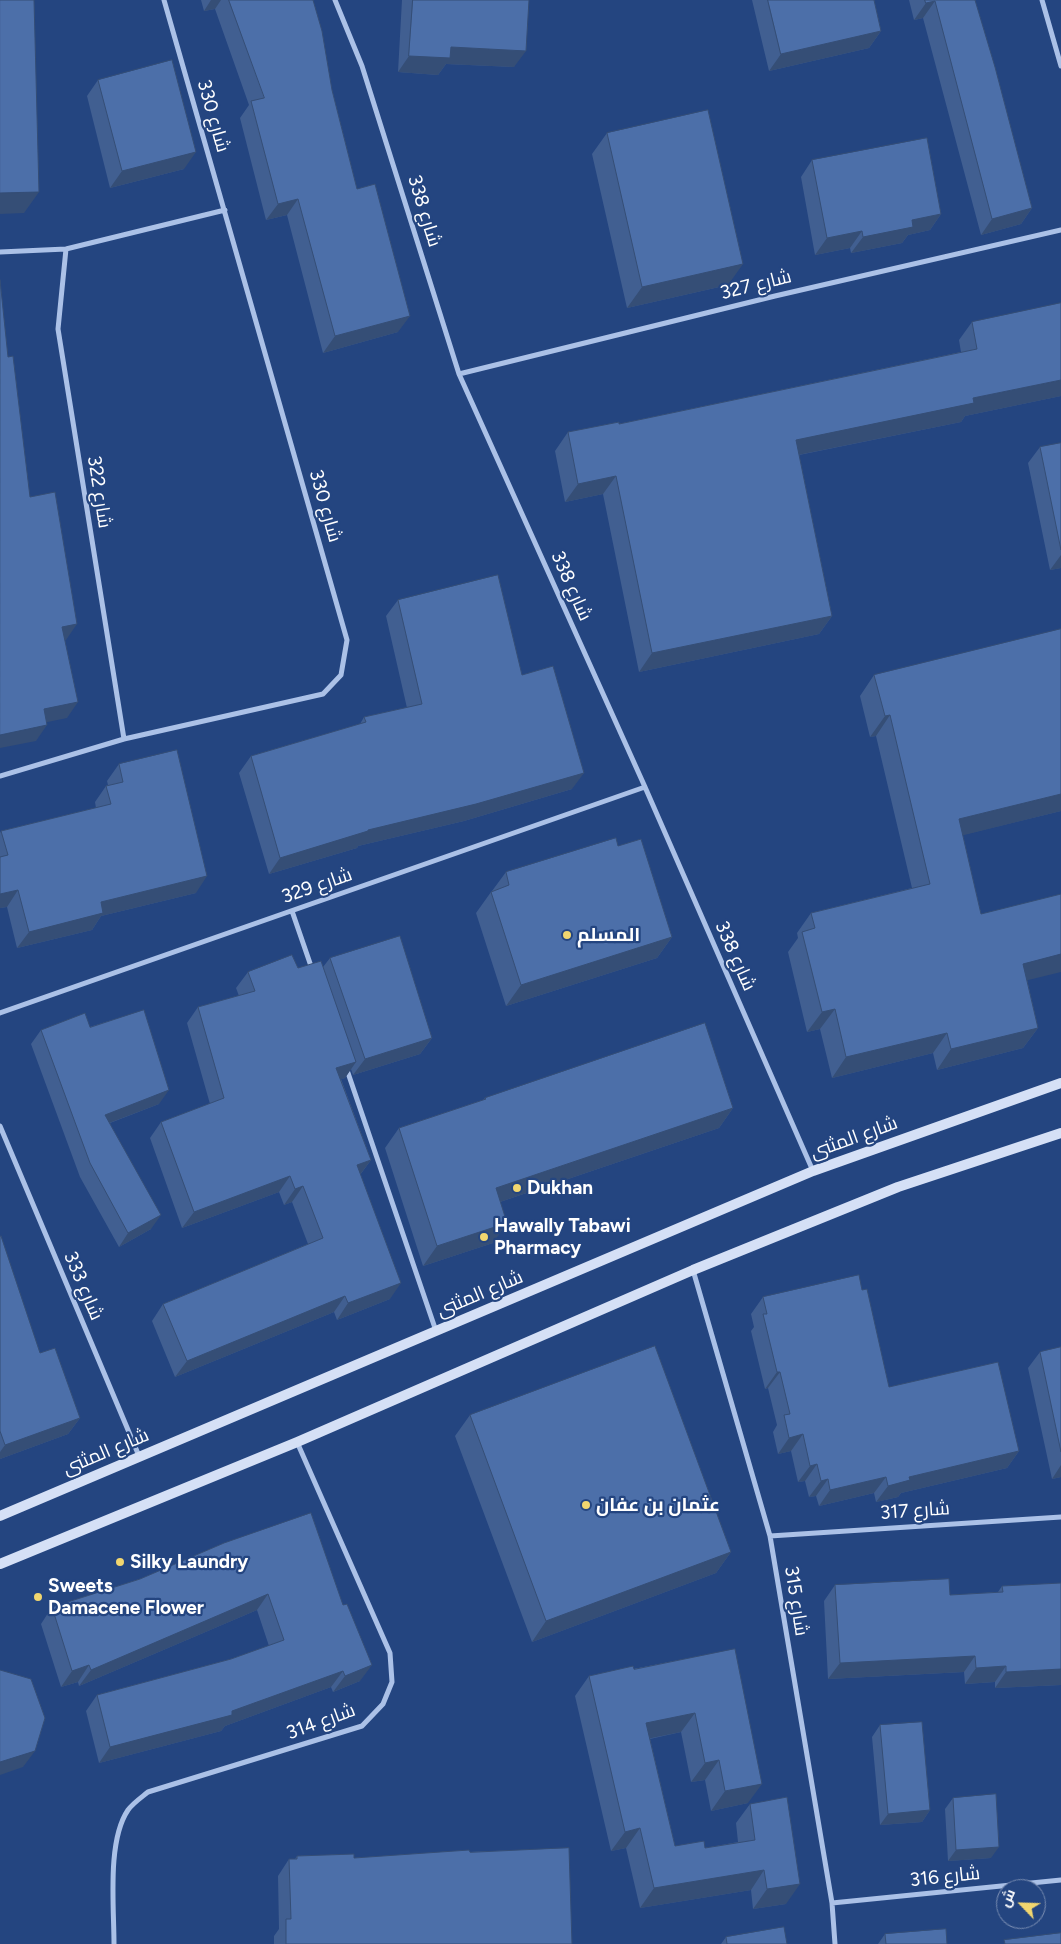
<!DOCTYPE html>
<meta charset="utf-8">
<style>
body{margin:0}
#map{position:relative;width:1061px;height:1944px;overflow:hidden;background:#244580;font-family:Figtree,Cairo,sans-serif}
canvas{display:block}
.north{position:absolute;left:996px;top:1879px;width:50px;height:50px;box-sizing:border-box;background:#244580;border:1px solid #7c8fb3;border-radius:50%;rotate:294deg;font-size:14px;font-weight:700;line-height:20px;text-align:center;color:#fff}
.north::after{content:'';display:block;margin:auto;width:18px;height:22px;background:#f1d66f;clip-path:polygon(50% 0,100% 100%,50% 72%,0 100%)}
</style>
<div id="map">
<canvas width="1061" height="1944"></canvas>
<div class="north">ش</div>
</div>
<script>
const ctx = document.querySelector('canvas').getContext('2d');
ctx.lineJoin = 'round';
function trace(path, color, width, dash) { ctx.strokeStyle = color; ctx.lineWidth = width; ctx.lineCap = dash ? 'butt' : 'round'; ctx.setLineDash(dash || []); ctx.stroke(path); }
function fill(path, color) { ctx.fillStyle = color; ctx.fill(path, 'evenodd'); }
function label(font, color, halo, rows, align = 'center') {
  ctx.font = font + ' Figtree,Cairo,sans-serif'; ctx.lineWidth = 4.5; ctx.setLineDash([]); ctx.textBaseline = 'middle'; ctx.strokeStyle = halo; ctx.fillStyle = color; for (const [text, x, y, turn = 0] of rows) {
    ctx.save(); ctx.translate(x, y); ctx.rotate((+turn || 0) * Math.PI / 180); ctx.textAlign = isNaN(turn) ? turn : align; if (halo) ctx.strokeText(text, 0, 0); ctx.fillText(text, 0, 0); ctx.restore();
  }
}
trace(new Path2D(`
 M 335,0 L 362,66 L 459,374 L 645,787 L 813,1171
 M 1042,0 L 1061,66
 M 66,249 L 58,329 L 124,739
 M 0,252 L 66,249 L 225,210
 M 459,374 L 775,296 L 1061,230
 M 0,776 L 124,739 L 323,694 L 341,675 L 347,640 L 164,0
 M 292,911 L 312,969
 M 0,1013 L 645,787
 M 346,1067 L 436,1331
 M 0,1126 L 139,1456
 M 693,1270 L 770,1536 L 832,1903 L 835,1944
 M 770,1536 L 1061,1517
 M 832,1903 L 1061,1880
 M 114,1944 C 114,1906 107,1841 128,1810 C 133,1803 142,1797 148,1792 L 362,1726 L 383,1704 L 392,1682 L 390,1653 L 297,1442`), '#abc1e7', 5);
trace(new Path2D(`
 M 0,1516 L 813,1171 L 1061,1083
 M 0,1564 L 297,1442 L 693,1270 L 898,1187 L 1061,1133`), '#d5e0f6', 10);
fill(new Path2D(`
 M 201,0 L 313,0 L 332,90 L 357,189 L 398,332 L 323,353 L 287,215 L 266,220 L 240,118 L 249,105 L 215,9 L 204,11 Z
 M 402,0 L 529,0 L 514,67 L 446,64 L 438,75 L 398,72 Z
 M 752,0 L 874,0 L 881,31 L 869,48 L 769,71 Z
 M 909,0 L 975,0 L 1032,208 L 1021,224 L 981,235 L 923,18 L 914,20 Z
 M 98,80 L 184,169 L 110,188 L 87,96 Z
 M 607,133 L 728,285 L 627,308 L 592,154 Z
 M 812,160 L 941,214 L 930,230 L 908,235 L 902,243 L 851,253 L 850,248 L 815,255 L 801,177 Z
 M 1061,303 L 1061,396 L 965,416 L 961,422 L 799,455 L 832,616 L 819,634 L 639,672 L 603,494 L 565,502 L 555,451 L 568,432 L 619,424 L 961,352 L 959,340 L 972,322 Z
 M 1061,443 L 1061,568 L 1050,570 L 1028,463 L 1040,447 Z
 M 398,600 L 522,675 L 572,789 L 464,821 L 358,846 L 357,848 L 269,874 L 239,773 L 251,756 L 360,724 L 364,717 L 407,708 L 386,616 Z
 M 1061,629 L 1061,811 L 962,835 L 981,914 L 1027,980 L 1038,1028 L 1023,1048 L 937,1070 L 933,1053 L 832,1078 L 820,1029 L 807,1032 L 788,952 L 798,938 L 797,933 L 811,913 L 912,888 L 876,736 L 870,737 L 860,696 L 874,675 Z
 M 119,764 L 196,893 L 101,916 L 92,930 L 17,948 L 7,907 L 0,908 L 0,833 L 1,831 L 96,808 L 95,802 L 106,786 L 108,785 L 107,781 Z
 M 618,846 L 672,937 L 657,958 L 506,1006 L 476,913 L 491,892 L 492,891 L 506,872 Z
 M 330,958 L 432,1038 L 420,1054 L 353,1075 L 351,1069 L 345,1078 L 341,1079 L 371,1160 L 360,1175 L 390,1299 L 337,1320 L 334,1312 L 175,1377 L 152,1321 L 163,1304 L 308,1244 L 292,1202 L 284,1205 L 279,1192 L 182,1228 L 150,1138 L 161,1122 L 210,1104 L 187,1023 L 198,1007 L 239,996 L 236,988 L 248,972 L 323,967 Z
 M 90,1027 L 159,1104 L 110,1123 L 151,1229 L 119,1247 L 80,1177 L 31,1044 L 41,1030 Z
 M 485,1098 L 733,1108 L 719,1128 L 500,1202 L 493,1243 L 423,1266 L 385,1148 L 399,1128 L 483,1100 Z
 M 0,1237 L 40,1353 L 80,1418 L 68,1434 L 0,1459 Z
 M 862,1290 L 889,1387 L 1019,1451 L 1007,1468 L 901,1493 L 898,1497 L 876,1502 L 874,1493 L 819,1506 L 816,1496 L 809,1497 L 805,1481 L 798,1482 L 791,1451 L 778,1454 L 773,1432 L 777,1425 L 768,1388 L 765,1389 L 751,1331 L 754,1327 L 751,1314 L 763,1297 Z
 M 1061,1347 L 1061,1477 L 1052,1479 L 1028,1368 L 1040,1352 Z
 M 470,1415 L 731,1552 L 716,1573 L 532,1642 L 455,1436 Z
 M 224,1543 L 360,1681 L 333,1692 L 331,1687 L 225,1726 L 221,1731 L 99,1763 L 86,1711 L 97,1695 L 231,1659 L 269,1646 L 257,1610 L 79,1686 L 78,1682 L 61,1687 L 41,1624 L 52,1607 L 140,1579 Z
 M 835,1585 L 950,1595 L 998,1592 L 1002,1586 L 1061,1685 L 995,1688 L 995,1682 L 965,1684 L 964,1672 L 828,1679 L 824,1601 Z
 M 735,1649 L 748,1803 L 711,1811 L 705,1780 L 691,1782 L 681,1732 L 650,1739 L 675,1846 L 705,1848 L 738,1842 L 736,1823 L 750,1804 L 786,1904 L 753,1909 L 751,1890 L 640,1908 L 626,1848 L 611,1851 L 575,1696 L 589,1676 L 634,1669 Z
 M 880,1725 L 930,1810 L 922,1822 L 880,1825 L 872,1737 Z
 M 953,1798 L 991,1858 L 948,1861 L 945,1809 Z
 M 470,1852 L 572,1944 L 274,1944 L 274,1936 L 279,1929 L 278,1876 L 289,1859 L 295,1859 L 297,1856 L 354,1858 Z
 M 885,1934 L 947,1944 L 878,1944 Z
 M 726,1937 L 787,1944 L 721,1944 Z`), '#415f91');
fill(new Path2D(`
 M 211,0 L 221,0 L 215,9 L 204,11 Z
 M 935,1 L 923,18 L 914,20 L 926,3 Z
 M 881,31 L 869,48 L 769,71 L 781,54 Z
 M 451,47 L 526,51 L 514,67 L 446,64 L 438,75 L 398,72 L 409,56 Z
 M 196,152 L 184,169 L 110,188 L 122,171 Z
 M 39,192 L 24,213 L 0,214 L 0,193 Z
 M 298,199 L 287,215 L 266,220 L 278,204 Z
 M 1032,208 L 1021,224 L 981,235 L 992,219 Z
 M 941,214 L 930,230 L 908,235 L 902,243 L 851,253 L 863,237 L 912,220 Z
 M 862,231 L 850,248 L 815,255 L 827,238 Z
 M 743,264 L 728,285 L 627,308 L 642,287 Z
 M 410,316 L 398,332 L 323,353 L 335,336 Z
 M 1061,380 L 1061,396 L 965,416 L 961,422 L 783,458 L 796,440 L 973,398 Z
 M 616,476 L 603,494 L 565,502 L 578,484 Z
 M 1061,555 L 1061,568 L 1050,570 Z
 M 832,616 L 819,634 L 639,672 L 652,653 Z
 M 77,624 L 66,640 L 51,643 L 62,627 Z
 M 78,702 L 67,718 L 33,725 L 44,709 Z
 M 890,715 L 876,736 L 870,737 L 885,716 Z
 M 47,725 L 36,741 L 0,748 L 0,735 Z
 M 584,773 L 572,789 L 464,821 L 358,846 L 357,848 L 269,874 L 280,858 L 368,830 Z
 M 1061,794 L 1061,811 L 944,840 L 959,819 Z
 M 207,876 L 196,893 L 101,916 L 92,930 L 17,948 L 29,932 L 101,902 Z
 M 18,890 L 7,907 L 0,908 L 0,894 Z
 M 672,937 L 657,958 L 506,1006 L 521,985 Z
 M 1061,954 L 1061,972 L 1008,985 L 1023,964 Z
 M 835,1009 L 820,1029 L 807,1032 L 822,1012 Z
 M 1038,1028 L 1023,1048 L 937,1070 L 951,1049 Z
 M 947,1033 L 933,1053 L 832,1078 L 846,1057 Z
 M 432,1038 L 420,1054 L 353,1075 L 365,1059 Z
 M 356,1062 L 345,1078 L 325,1084 L 336,1068 Z
 M 169,1090 L 159,1104 L 96,1128 L 105,1115 Z
 M 733,1108 L 719,1128 L 482,1208 L 496,1188 Z
 M 371,1160 L 359,1176 L 357,1165 Z
 M 290,1176 L 279,1192 L 182,1228 L 194,1212 Z
 M 303,1186 L 292,1202 L 284,1205 L 295,1189 Z
 M 161,1215 L 151,1229 L 119,1247 L 128,1233 Z
 M 507,1223 L 493,1243 L 423,1266 L 437,1246 Z
 M 401,1283 L 390,1299 L 337,1320 L 348,1303 Z
 M 345,1296 L 334,1312 L 175,1377 L 187,1361 Z
 M 777,1372 L 780,1372 L 768,1388 L 765,1389 Z
 M 80,1418 L 68,1434 L 0,1459 L 0,1452 L 5,1445 Z
 M 803,1434 L 791,1451 L 778,1454 L 789,1438 Z
 M 1019,1451 L 1007,1468 L 901,1493 L 898,1497 L 876,1502 L 888,1486 L 909,1477 Z
 M 817,1464 L 805,1481 L 798,1482 L 810,1466 Z
 M 1061,1465 L 1061,1477 L 1052,1479 Z
 M 886,1477 L 874,1493 L 819,1506 L 830,1490 Z
 M 828,1479 L 816,1496 L 809,1497 L 821,1481 Z
 M 731,1552 L 716,1573 L 532,1642 L 546,1621 Z
 M 268,1594 L 257,1610 L 79,1686 L 91,1670 Z
 M 975,1656 L 964,1672 L 828,1679 L 840,1663 Z
 M 89,1665 L 78,1682 L 61,1687 L 72,1671 Z
 M 372,1665 L 360,1681 L 333,1692 L 345,1676 Z
 M 1006,1666 L 995,1682 L 965,1684 L 976,1668 Z
 M 1061,1669 L 1061,1685 L 995,1688 L 1006,1672 Z
 M 343,1671 L 331,1687 L 225,1726 L 221,1731 L 99,1763 L 110,1747 L 232,1711 Z
 M 695,1713 L 681,1732 L 632,1742 L 646,1723 Z
 M 35,1751 L 23,1767 L 0,1775 L 0,1762 Z
 M 719,1760 L 705,1780 L 691,1782 L 705,1763 Z
 M 762,1784 L 748,1803 L 711,1811 L 725,1791 Z
 M 930,1810 L 922,1822 L 880,1825 L 888,1814 Z
 M 640,1828 L 626,1848 L 611,1851 L 625,1832 Z
 M 999,1847 L 991,1858 L 948,1861 L 956,1850 Z
 M 764,1870 L 751,1890 L 640,1908 L 654,1888 Z
 M 800,1884 L 786,1904 L 753,1909 L 767,1889 Z`), '#354e76');
const building = new Path2D(`
 M 0,0 L 34,0 L 39,192 L 0,193 Z
 M 229,0 L 313,0 L 322,31 L 332,90 L 357,189 L 375,184 L 410,316 L 335,336 L 298,199 L 278,204 L 251,101 L 264,98 Z
 M 413,0 L 529,0 L 526,51 L 451,47 L 450,58 L 409,56 Z
 M 768,0 L 874,0 L 881,31 L 781,54 Z
 M 925,0 L 975,0 L 995,67 L 1032,208 L 992,219 L 935,1 L 926,3 Z
 M 172,60 L 196,152 L 122,171 L 98,80 Z
 M 708,110 L 743,264 L 642,287 L 607,133 Z
 M 927,138 L 941,214 L 912,220 L 913,227 L 863,237 L 862,231 L 827,238 L 812,160 Z
 M 0,280 L 8,357 L 13,356 L 30,497 L 55,492 L 77,624 L 62,627 L 78,702 L 44,709 L 47,725 L 0,735 Z
 M 1061,303 L 1061,380 L 973,398 L 974,403 L 796,440 L 832,616 L 652,653 L 616,476 L 578,484 L 568,432 L 619,422 L 619,424 L 977,349 L 972,322 Z
 M 1061,443 L 1061,550 L 1040,447 Z
 M 498,575 L 522,675 L 553,666 L 584,773 L 476,804 L 368,830 L 368,831 L 280,858 L 251,756 L 366,722 L 364,717 L 422,704 L 398,600 Z
 M 1061,629 L 1061,794 L 959,819 L 981,914 L 1061,894 L 1061,954 L 1023,964 L 1038,1028 L 951,1049 L 947,1033 L 846,1057 L 835,1009 L 822,1012 L 802,932 L 815,928 L 811,913 L 930,884 L 890,715 L 885,716 L 874,675 Z
 M 177,750 L 207,876 L 101,902 L 103,913 L 29,932 L 18,890 L 0,894 L 0,857 L 8,855 L 1,831 L 111,804 L 106,786 L 123,782 L 119,764 Z
 M 616,838 L 618,846 L 641,839 L 672,937 L 521,985 L 491,892 L 509,885 L 506,872 Z
 M 400,936 L 432,1038 L 365,1059 L 330,958 Z
 M 292,955 L 298,968 L 321,961 L 356,1062 L 336,1068 L 371,1160 L 357,1165 L 401,1283 L 348,1303 L 345,1296 L 187,1361 L 163,1304 L 323,1238 L 303,1186 L 295,1189 L 290,1176 L 194,1212 L 161,1122 L 224,1098 L 198,1007 L 255,991 L 248,972 Z
 M 144,1010 L 169,1090 L 105,1115 L 161,1215 L 128,1233 L 90,1163 L 41,1030 L 85,1013 L 90,1027 Z
 M 705,1023 L 733,1108 L 496,1188 L 507,1223 L 437,1246 L 399,1128 L 486,1099 L 485,1098 Z
 M 1,1236 L 40,1353 L 55,1348 L 80,1418 L 5,1445 L 0,1431 L 0,1237 Z
 M 859,1275 L 862,1290 L 867,1289 L 889,1387 L 998,1362 L 1019,1451 L 909,1477 L 910,1480 L 888,1486 L 886,1477 L 830,1490 L 828,1479 L 821,1481 L 817,1464 L 810,1466 L 803,1434 L 789,1438 L 784,1415 L 790,1414 L 780,1372 L 777,1372 L 763,1314 L 767,1314 L 763,1297 Z
 M 655,1346 L 731,1552 L 546,1621 L 470,1415 Z
 M 1061,1347 L 1061,1452 L 1040,1352 Z
 M 311,1513 L 343,1605 L 347,1604 L 372,1665 L 345,1676 L 343,1671 L 232,1711 L 232,1715 L 110,1747 L 97,1695 L 231,1659 L 284,1640 L 268,1594 L 91,1670 L 89,1665 L 72,1671 L 52,1607 L 140,1579 L 224,1543 Z
 M 949,1579 L 950,1595 L 1003,1592 L 1002,1586 L 1061,1583 L 1061,1669 L 1006,1672 L 1006,1666 L 976,1668 L 975,1656 L 840,1663 L 835,1585 Z
 M 735,1649 L 762,1784 L 725,1791 L 719,1760 L 705,1763 L 695,1713 L 646,1723 L 675,1846 L 704,1841 L 705,1848 L 755,1840 L 750,1804 L 787,1797 L 800,1884 L 767,1889 L 764,1870 L 654,1888 L 640,1828 L 625,1832 L 589,1676 L 633,1666 L 634,1669 Z
 M 0,1670 L 31,1679 L 45,1718 L 35,1751 L 0,1762 Z
 M 922,1722 L 930,1810 L 888,1814 L 880,1725 Z
 M 996,1794 L 999,1847 L 956,1850 L 953,1798 Z
 M 569,1848 L 572,1944 L 286,1944 L 286,1919 L 291,1919 L 289,1859 L 297,1859 L 297,1856 L 354,1854 L 354,1858 L 469,1850 L 470,1852 Z
 M 784,1927 L 787,1944 L 727,1944 L 726,1937 Z
 M 946,1929 L 947,1944 L 886,1944 L 885,1934 Z
 M 1061,1933 L 1061,1944 L 1005,1944 L 1004,1940 Z`);
fill(building, '#4c6fa9');
trace(building, '#354e76', 1);
for (const [x, y, r, color] of [
 [567,935,5,"#f1d66f"],
 [517,1188,5,"#f1d66f"],
 [484,1237,5,"#f1d66f"],
 [586,1505,5,"#f1d66f"],
 [120,1562,5,"#f1d66f"],
 [38,1597,5,"#f1d66f"]
]) { const dot = new Path2D(); dot.arc(x, y, r, 0, 2 * Math.PI); ctx.fillStyle = color; ctx.fill(dot); trace(dot, '#244580', 2); }
label('19px', '#fff', '#244580', [
 ["شارع 330",213,116,74],
 ["شارع 338",424,211,73],
 ["شارع 327",756,285,-14],
 ["شارع 322",99,492,81],
 ["شارع 330",325,506,74],
 ["شارع 338",571,586,66],
 ["شارع 329",317,886,-19],
 ["شارع 338",735,956,66],
 ["شارع المثنى",854,1138,-20],
 ["شارع 333",83,1286,67],
 ["شارع المثنى",480,1294,-23],
 ["شارع المثنى",106,1452,-23],
 ["شارع 317",915,1511,-4],
 ["شارع 315",796,1601,81],
 ["شارع 314",321,1722,-20],
 ["شارع 316",945,1877,-6]
]);
label('bold 19px', '#fff', '#244580', [
 ["المسلم",577,935],
 ["Dukhan",527,1188],
 ["Hawally Tabawi",494,1226],
 ["Pharmacy",494,1248],
 ["عثمان بن عفان",596,1505],
 ["Silky Laundry",130,1562],
 ["Sweets",48,1586],
 ["Damacene Flower",48,1608]
], 'left');
</script>
